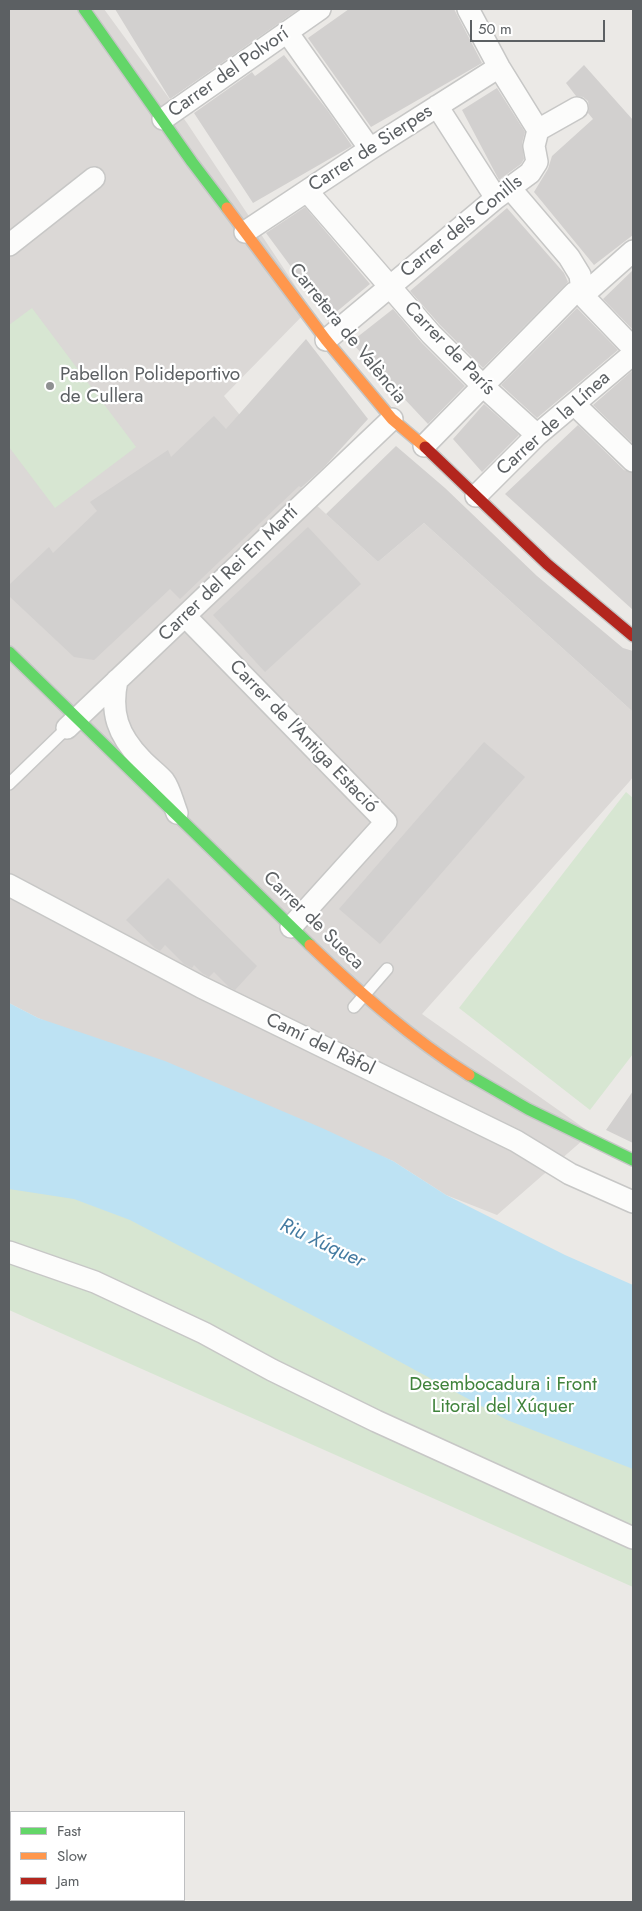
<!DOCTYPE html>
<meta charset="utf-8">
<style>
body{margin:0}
#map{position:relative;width:642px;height:1911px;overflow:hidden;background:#ebe9e6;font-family:Jost,sans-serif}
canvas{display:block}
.frame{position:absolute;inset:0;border:10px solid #5c6063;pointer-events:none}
.legend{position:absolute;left:10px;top:1811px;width:175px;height:90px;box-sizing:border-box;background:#fff;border:1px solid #bebfc1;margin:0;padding:6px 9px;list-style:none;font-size:15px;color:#5c6063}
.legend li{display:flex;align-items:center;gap:10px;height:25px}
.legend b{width:25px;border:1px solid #bebfc1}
.scale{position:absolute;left:470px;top:20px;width:135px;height:22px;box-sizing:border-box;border:2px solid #5c6063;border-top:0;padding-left:6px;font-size:15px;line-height:18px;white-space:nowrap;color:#5c6063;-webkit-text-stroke:4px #fff;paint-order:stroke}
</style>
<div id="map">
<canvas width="642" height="1911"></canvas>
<div class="frame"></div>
<ul class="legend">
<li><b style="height:6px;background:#63d668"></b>Fast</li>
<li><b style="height:6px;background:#ff974d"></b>Slow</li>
<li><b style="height:6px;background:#b3261e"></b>Jam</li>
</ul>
<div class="scale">50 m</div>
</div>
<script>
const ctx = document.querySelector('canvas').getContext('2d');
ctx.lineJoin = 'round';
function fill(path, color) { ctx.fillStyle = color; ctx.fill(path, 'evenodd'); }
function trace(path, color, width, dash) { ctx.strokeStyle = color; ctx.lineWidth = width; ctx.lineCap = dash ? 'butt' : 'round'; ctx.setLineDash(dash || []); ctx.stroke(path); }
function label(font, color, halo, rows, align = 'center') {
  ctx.font = font + ' Jost,sans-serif'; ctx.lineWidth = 4.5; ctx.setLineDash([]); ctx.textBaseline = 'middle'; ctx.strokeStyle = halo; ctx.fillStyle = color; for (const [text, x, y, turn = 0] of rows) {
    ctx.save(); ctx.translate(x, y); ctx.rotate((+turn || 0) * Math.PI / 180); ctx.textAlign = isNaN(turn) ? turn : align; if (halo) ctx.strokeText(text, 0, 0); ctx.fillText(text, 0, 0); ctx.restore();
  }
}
fill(new Path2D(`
 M 9,9 L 104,9 L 187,123 L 310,308 L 224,396 L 312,501 L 378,562 L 424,523 L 633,712 L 633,777 L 629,782 L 422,1014 L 591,1133 L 497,1215 L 446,1195 L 393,1161 L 38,1018 L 9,1003 Z`), '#dbd8d6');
fill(new Path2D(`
 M 32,308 L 136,447 L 55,508 L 9,447 L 9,325 Z
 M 626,792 L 633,798 L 633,1054 L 590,1110 L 459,1008 Z
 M 9,1046 L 633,1322 L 633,1587 L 9,1310 Z`), '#d7e6d2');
fill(new Path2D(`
 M 9,1003 L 38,1018 L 165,1061 L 322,1128 L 393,1161 L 446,1195 L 565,1255 L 633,1285 L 633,1469 L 507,1420 L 369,1345 L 130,1220 L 74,1199 L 9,1189 Z`), '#bde2f3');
fill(new Path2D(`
 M 115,9 L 299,9 L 170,99 Z
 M 349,9 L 454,9 L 482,63 L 371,127 L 308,38 Z
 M 284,55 L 328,111 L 352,146 L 253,203 L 194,113 L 252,72 L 255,76 Z
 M 584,65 L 633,120 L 633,235 L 594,265 L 534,192 L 548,169 L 552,156 L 593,119 L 588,113 L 589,108 L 588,101 L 583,97 L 576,96 L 566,83 Z
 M 497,88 L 525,132 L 522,143 L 524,159 L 521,164 L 499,180 L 462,110 Z
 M 305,207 L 370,284 L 329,318 L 266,233 Z
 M 507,208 L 564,273 L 568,282 L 483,368 L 440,325 L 410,291 Z
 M 633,270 L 633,330 L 603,299 Z
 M 577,308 L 618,350 L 537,418 L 501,385 Z
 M 393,309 L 422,343 L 465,386 L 428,424 L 351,342 Z
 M 306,339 L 368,419 L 325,466 L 301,488 L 299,486 L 180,599 L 170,589 L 94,660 L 74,657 L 9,596 L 9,585 L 49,547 L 53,553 L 97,511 L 90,502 L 168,450 L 171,457 L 214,416 L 226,429 Z
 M 633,370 L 633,444 L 593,405 Z
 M 484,404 L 519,435 L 482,472 L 453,439 Z
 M 578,425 L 624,470 L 633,473 L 633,610 L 505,494 Z
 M 396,446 L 445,488 L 537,576 L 623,648 L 633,651 L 633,712 L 424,523 L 378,562 L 326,514 Z
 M 308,527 L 361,584 L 265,672 L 213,615 Z
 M 484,742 L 525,777 L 380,944 L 339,909 Z
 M 168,878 L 257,966 L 235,990 L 229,987 L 214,972 L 209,977 L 202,973 L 194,965 L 192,968 L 184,964 L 165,945 L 160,951 L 155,948 L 126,920 Z
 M 633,1091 L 633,1143 L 606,1130 Z`), '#d2d0cf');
const lane = new Path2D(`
 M 9,784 L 67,728
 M 354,1007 L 387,969`);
const street = new Path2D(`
 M 468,9 L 499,67 L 538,130
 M 287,32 L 370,149
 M 437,106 L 496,198
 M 163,119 L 320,9
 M 510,188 L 569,257 L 580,275 L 582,291 L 586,299 L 633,348
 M 307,191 L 431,334 L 483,386 L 537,435
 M 245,232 L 370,149 L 499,67
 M 9,245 L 94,178
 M 326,340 L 496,198 L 530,173 L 537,162 L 534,146 L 538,130 L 577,108
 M 574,404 L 633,461
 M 424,446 L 574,293 L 590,289 L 633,251
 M 476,496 L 537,435 L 633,354
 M 185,616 L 386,822 L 291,927
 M 117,680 C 110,713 118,735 141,759 C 148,767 157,773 164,781 C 170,789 173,803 177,813
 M 67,728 L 392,419
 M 9,885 L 201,987 L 516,1141 L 570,1174 L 633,1202
 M 9,1252 L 95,1282 L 204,1333 L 272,1370 L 376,1421 L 633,1538`);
const fast = new Path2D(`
 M 84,9 L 192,162 L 227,208
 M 9,652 L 310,945
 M 469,1075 L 528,1109 L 633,1160`);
const slow = new Path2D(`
 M 227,208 L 326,340 L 392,419 L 425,447
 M 310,945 C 360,993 411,1038 469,1075`);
const jam = new Path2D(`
 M 425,447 L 547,564 L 633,636`);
trace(lane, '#c7c7c6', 14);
trace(street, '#c7c7c6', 24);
trace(fast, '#c5c6c5', 14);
trace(slow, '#c5c6c5', 14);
trace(jam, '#c5c6c5', 14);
trace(lane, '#fcfcfb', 11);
trace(street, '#fcfcfb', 21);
trace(fast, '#63d668', 11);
trace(slow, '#ff974d', 11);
trace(jam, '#b3261e', 11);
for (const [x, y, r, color] of [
 [50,386,5,"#8e9091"]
]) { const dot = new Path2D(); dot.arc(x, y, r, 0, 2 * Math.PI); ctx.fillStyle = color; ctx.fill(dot); trace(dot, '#fff', 2); }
label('19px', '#5c6063', '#fff', [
 ["Carrer del Polvorí",229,73,-35],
 ["Carrer de Sierpes",371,149,-33],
 ["Carrer dels Conills",462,227,-39],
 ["Carretera de València",347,334,51],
 ["Carrer de París",449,349,46],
 ["Carrer de la Línea",554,424,-42],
 ["Carrer del Rei En Martí",229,574,-44],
 ["Carrer de l'Antiga Estació",303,737,46],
 ["Carrer de Sueca",313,921,44],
 ["Camí del Ràfol",320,1045,26]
]);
label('19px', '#5c6063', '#fff', [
 ["Pabellon Polideportivo",60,375],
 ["de Cullera",60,397]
], 'left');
label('19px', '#40833c', '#fff', [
 ["Desembocadura i Front",503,1385],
 ["Litoral del Xúquer",503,1407]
]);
label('italic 20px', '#447ba1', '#fff', [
 ["Riu Xúquer",322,1244,25]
]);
</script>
